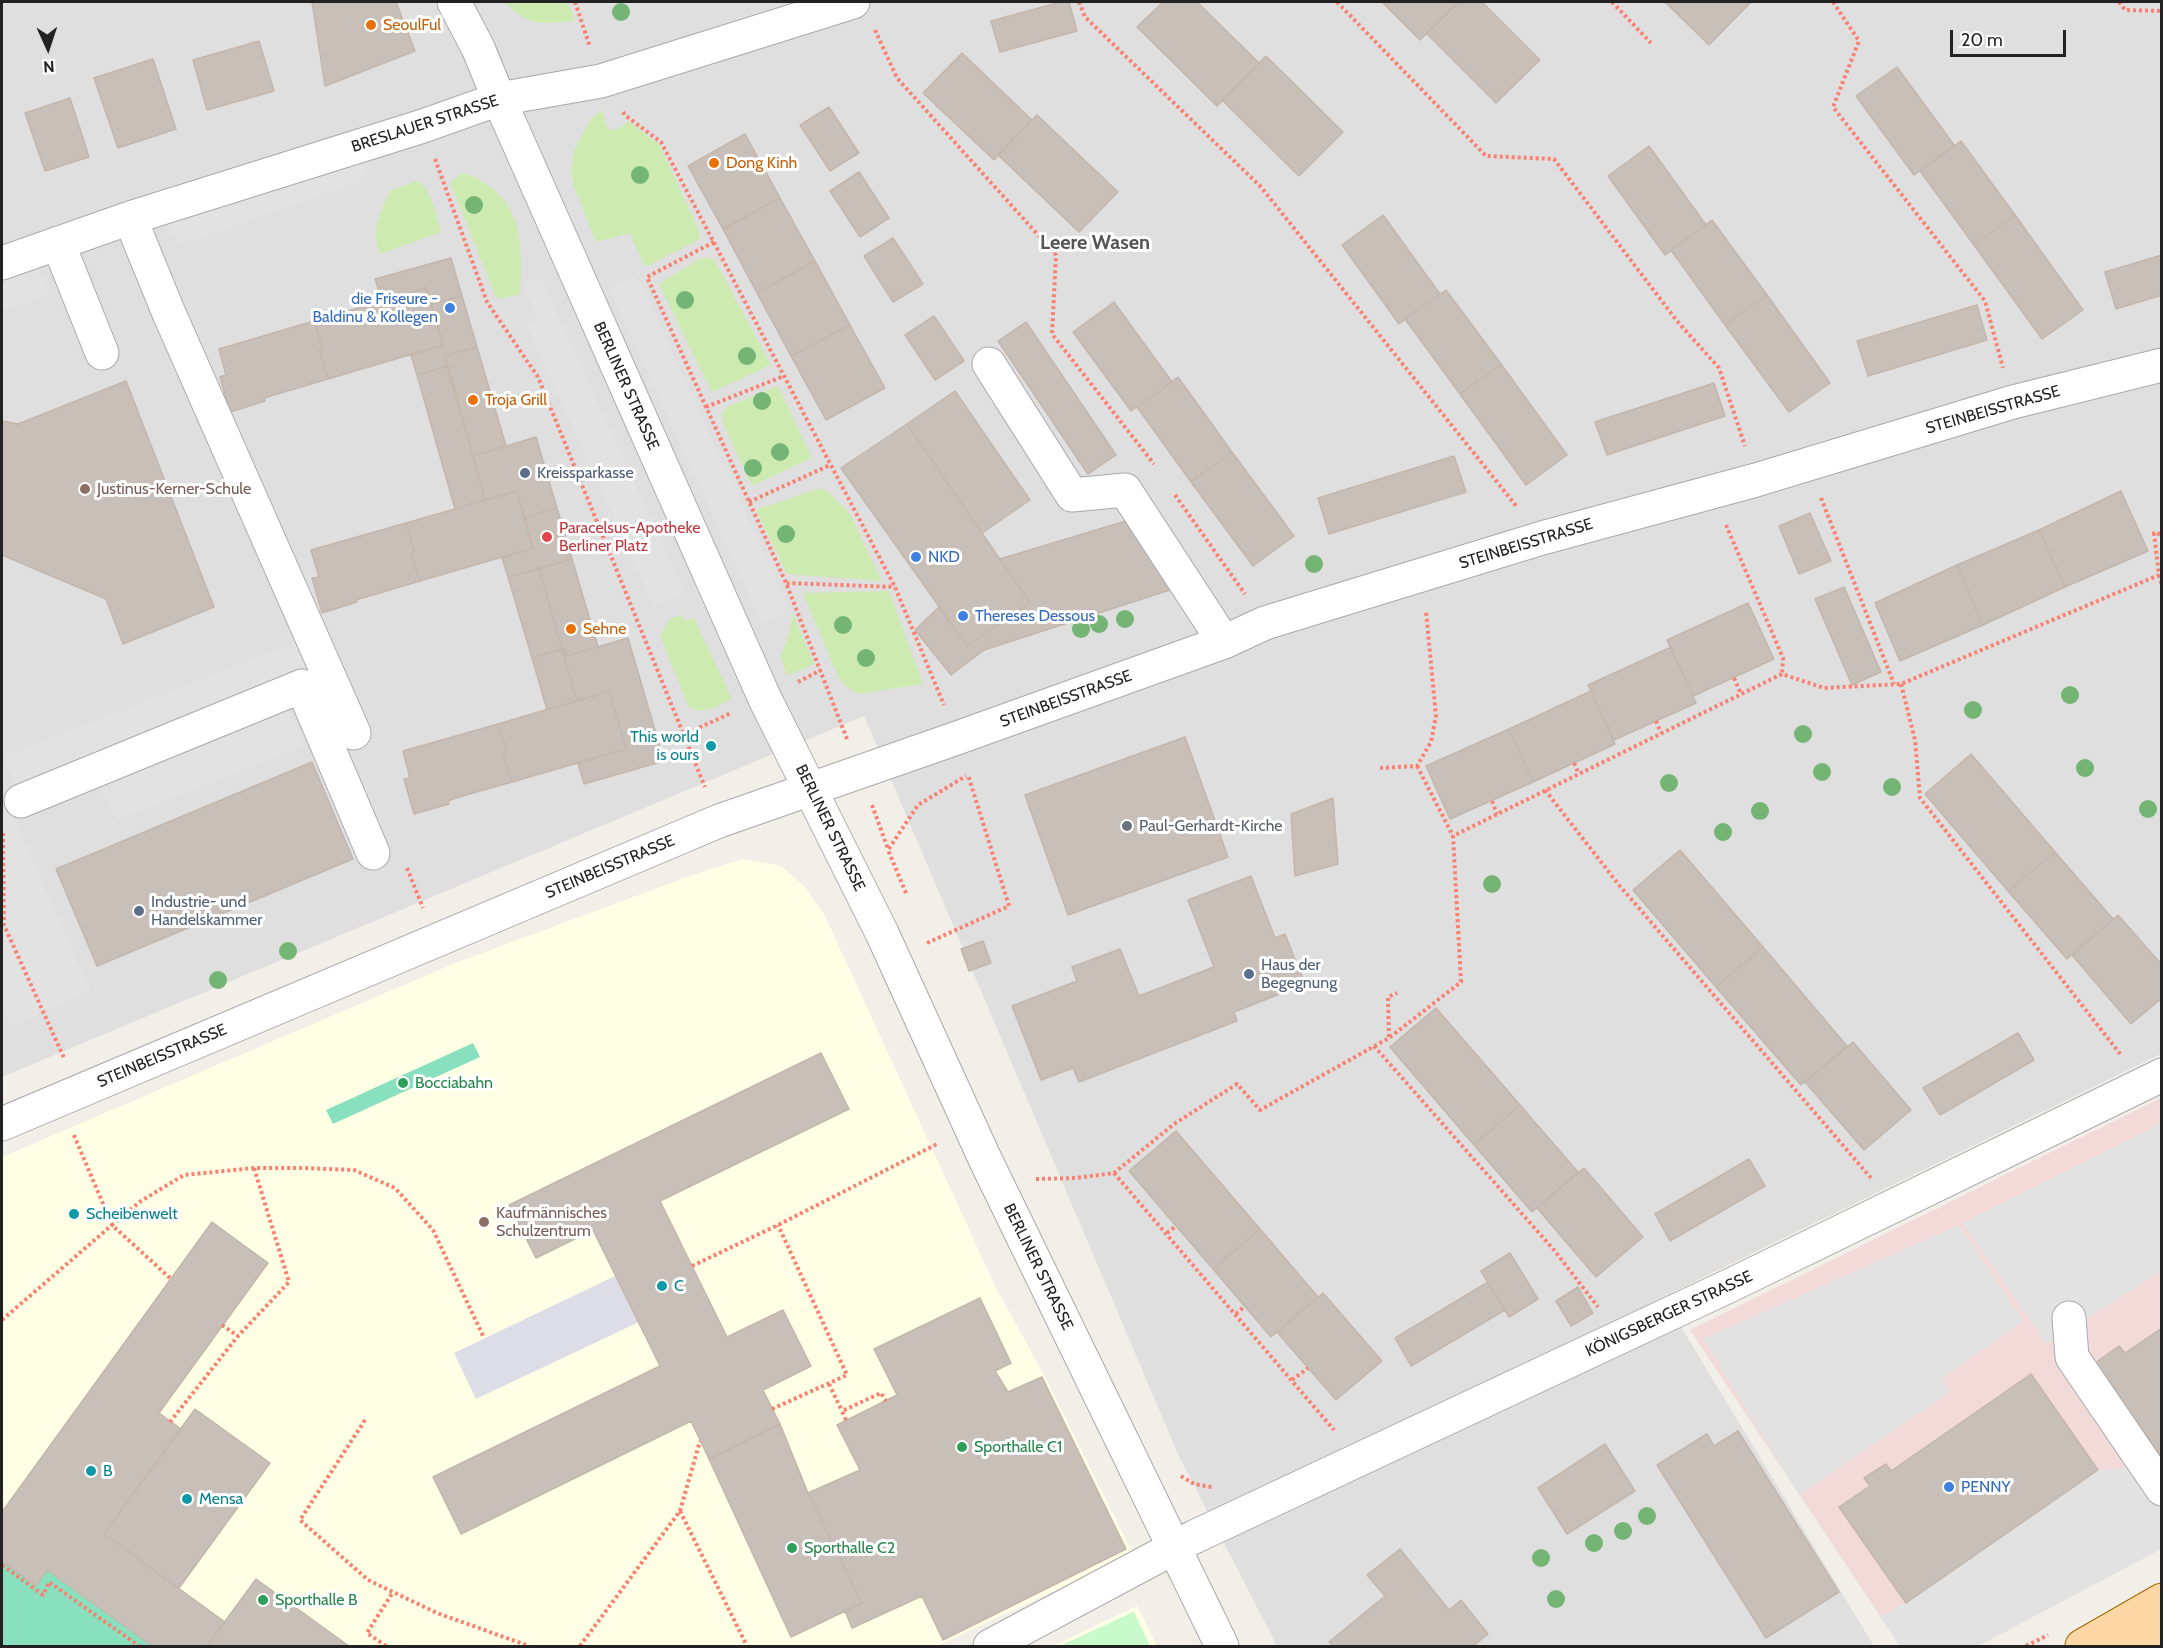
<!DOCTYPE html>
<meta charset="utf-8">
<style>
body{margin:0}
#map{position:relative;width:2163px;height:1648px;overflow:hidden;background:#f2efe9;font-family:Cabin,sans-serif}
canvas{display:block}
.frame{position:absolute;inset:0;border:3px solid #222;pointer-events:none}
.north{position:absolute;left:18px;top:18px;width:60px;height:60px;-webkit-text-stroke:4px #fff;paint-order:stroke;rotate:177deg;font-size:16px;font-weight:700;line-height:24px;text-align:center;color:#222}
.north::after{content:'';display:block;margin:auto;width:21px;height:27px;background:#222;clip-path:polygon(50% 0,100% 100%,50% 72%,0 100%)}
.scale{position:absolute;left:1950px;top:30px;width:116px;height:27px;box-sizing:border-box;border:3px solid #222;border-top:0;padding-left:8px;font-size:18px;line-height:21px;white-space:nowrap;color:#222;-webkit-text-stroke:4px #fff;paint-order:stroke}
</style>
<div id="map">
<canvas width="2163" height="1648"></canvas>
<div class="frame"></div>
<div class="north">N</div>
<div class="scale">20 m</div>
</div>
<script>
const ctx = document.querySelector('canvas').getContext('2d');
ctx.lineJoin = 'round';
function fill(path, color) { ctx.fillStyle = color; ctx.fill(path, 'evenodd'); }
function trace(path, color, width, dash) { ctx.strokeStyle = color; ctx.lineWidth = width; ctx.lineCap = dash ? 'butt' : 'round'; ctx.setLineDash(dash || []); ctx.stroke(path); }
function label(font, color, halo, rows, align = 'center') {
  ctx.font = font + ' Cabin,sans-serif'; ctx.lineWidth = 6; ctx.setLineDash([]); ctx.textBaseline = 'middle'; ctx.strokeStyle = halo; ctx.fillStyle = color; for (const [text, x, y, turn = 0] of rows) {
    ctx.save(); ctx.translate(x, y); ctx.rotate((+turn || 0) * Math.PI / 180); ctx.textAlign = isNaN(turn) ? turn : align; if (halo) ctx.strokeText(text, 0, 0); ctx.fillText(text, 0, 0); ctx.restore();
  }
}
fill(new Path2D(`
 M 2,2 L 2161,2 L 2161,1054 L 1663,1297 L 1874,1646 L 1277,1646 L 1178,1454 L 864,716 L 2,1077 Z`), '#e0dfdf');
fill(new Path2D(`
 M 2161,1098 L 2161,1549 L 1978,1646 L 1900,1646 L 1690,1330 Z`), '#f2dad9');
fill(new Path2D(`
 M 743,859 L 781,866 L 805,887 L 825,916 L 996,1288 L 1044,1375 L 1133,1554 L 937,1646 L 2,1646 L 2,1157 L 458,962 L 698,873 Z
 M 1137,1606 L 1157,1646 L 1053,1646 Z`), '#ffffe5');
fill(new Path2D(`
 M 506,2 L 568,2 L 575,21 C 545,24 526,27 506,2 Z
 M 602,110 L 608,129 C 617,131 622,128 628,121 L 659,144 L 699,230 L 700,239 L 695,242 L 645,267 L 630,233 L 596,242 L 573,184 L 571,172 L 574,152 L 580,138 L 591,119 Z
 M 464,173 C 522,194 524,241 520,294 L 505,298 L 496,297 L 450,182 Z
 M 417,181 C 431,186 437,219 441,232 L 380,254 C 370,230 381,213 390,191 Z
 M 707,258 L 714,259 L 771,365 L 712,392 L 659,284 L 700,259 Z
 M 778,386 L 812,458 L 752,486 L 722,421 L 723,412 L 727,407 Z
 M 817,489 L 827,490 L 850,514 L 882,581 L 787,574 L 756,510 Z
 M 889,591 L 923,684 L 859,694 L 844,685 L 837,674 L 803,593 Z
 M 681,614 L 684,621 L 694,618 L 732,699 C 718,705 704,716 689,707 L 660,636 L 669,620 Z
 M 793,614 L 814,664 L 787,676 L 781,657 L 789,633 Z`), '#cdebb0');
fill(new Path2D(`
 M 1134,1612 L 1150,1646 L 1060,1646 L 1133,1612 Z`), '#c8facc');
fill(new Path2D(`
 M 473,1043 L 480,1057 L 333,1124 L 326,1110 Z
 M 2,1561 L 36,1585 L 47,1570 L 152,1646 L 2,1646 Z`), '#88e0be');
fill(new Path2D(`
 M 359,156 L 366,179 L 179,245 L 169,223 Z
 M 38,266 L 48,295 L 2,311 L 2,280 Z
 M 637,276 L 790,611 L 762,623 L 609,288 Z
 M 540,277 L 684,592 L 654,606 L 527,326 L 539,321 L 523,285 Z
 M 302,640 L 318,680 L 283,693 L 304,746 L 115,820 L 95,771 L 21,801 L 4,757 Z
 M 2,792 L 90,990 L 12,1026 L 2,1006 Z
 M 2161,1123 L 2161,1271 L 2047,1344 L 1963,1223 Z
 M 1959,1225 L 2023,1321 L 1941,1379 L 1950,1392 L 1799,1495 L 1703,1339 Z
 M 2161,1466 L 2161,1549 L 1978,1646 L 1900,1646 L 1880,1617 L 1906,1603 L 2098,1470 Z`), '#e2e2e2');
fill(new Path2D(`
 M 617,1275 L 639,1322 L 476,1399 L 454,1353 Z`), '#dddde8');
const building = new Path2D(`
 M 312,2 L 396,2 L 415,51 L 325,86 Z
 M 1061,2 L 1069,2 L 1077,31 L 1000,52 L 991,21 Z
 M 1163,2 L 1197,2 L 1259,63 L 1217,106 L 1137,27 Z
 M 1382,2 L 1459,2 L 1420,40 Z
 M 1459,2 L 1482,2 L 1540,60 L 1496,103 L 1426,33 Z
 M 1665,2 L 1749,2 L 1750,3 L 1709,45 Z
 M 259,41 L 274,91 L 207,110 L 193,60 Z
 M 962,53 L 1032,120 L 994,160 L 923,93 Z
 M 1266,56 L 1343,132 L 1299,176 L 1222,100 Z
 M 153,59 L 176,129 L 118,148 L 94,78 Z
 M 1897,67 L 1954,145 L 1914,175 L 1856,96 Z
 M 70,98 L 89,157 L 45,171 L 25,113 Z
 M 829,107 L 859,153 L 830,171 L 800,125 Z
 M 1037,115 L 1118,192 L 1079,232 L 998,155 Z
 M 745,134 L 780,198 L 723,229 L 688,166 Z
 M 1961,141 L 2015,215 L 1974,245 L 1920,171 Z
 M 1649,146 L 1706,225 L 1665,255 L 1608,176 Z
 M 859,172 L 889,218 L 860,237 L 830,191 Z
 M 780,198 L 815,261 L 757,293 L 723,229 Z
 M 1383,215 L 1440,294 L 1399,324 L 1342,245 Z
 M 2015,215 L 2083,310 L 2042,339 L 1974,245 Z
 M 1712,220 L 1767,295 L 1725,325 L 1671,250 Z
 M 893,238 L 923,284 L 893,302 L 864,256 Z
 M 2162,255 L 2162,295 L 2116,309 L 2105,272 Z
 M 451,258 L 462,296 L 431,304 L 426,288 L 382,301 L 375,279 Z
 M 815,261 L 850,325 L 791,356 L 757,293 Z
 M 426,288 L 443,345 L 328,379 L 320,351 L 323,350 L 314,321 Z
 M 1446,290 L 1501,364 L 1460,394 L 1405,319 Z
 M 1767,295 L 1830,383 L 1789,412 L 1725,325 Z
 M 462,296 L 477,347 L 444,356 L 448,366 L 417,375 L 411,355 L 443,345 L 431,304 Z
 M 1114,302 L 1172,382 L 1131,411 L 1073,332 Z
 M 1977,305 L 1987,340 L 1868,376 L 1857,341 Z
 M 934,316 L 964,361 L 935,380 L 905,335 Z
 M 314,321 L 323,350 L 320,351 L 328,379 L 264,398 L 265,401 L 230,412 L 220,377 L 226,375 L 219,349 Z
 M 1026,322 L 1116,455 L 1088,474 L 998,341 Z
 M 850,325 L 885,388 L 826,420 L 791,356 Z
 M 477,347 L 506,446 L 473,456 L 444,356 Z
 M 1501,364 L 1567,455 L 1526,485 L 1460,394 Z
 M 448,366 L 485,500 L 455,509 L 417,375 Z
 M 1178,377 L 1232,452 L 1191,482 L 1137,407 Z
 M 126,381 L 214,607 L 123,644 L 106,599 L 2,555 L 2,421 L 18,424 Z
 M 1714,383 L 1725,416 L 1607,455 L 1595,422 Z
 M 955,391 L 1030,500 L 982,533 L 907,424 Z
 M 907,424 L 1030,603 L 967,646 L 841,468 Z
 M 536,437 L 557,508 L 524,518 L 517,491 L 485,500 L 473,456 Z
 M 1232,452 L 1294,536 L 1253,566 L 1191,482 Z
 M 1454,456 L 1466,492 L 1329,534 L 1318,498 Z
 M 517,491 L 533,548 L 420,581 L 411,553 L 414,552 L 406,523 Z
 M 2121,491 L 2148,551 L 2065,587 L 2039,530 Z
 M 557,508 L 572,559 L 508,577 L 502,558 L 533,548 L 524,518 Z
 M 1810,513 L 1831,561 L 1799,574 L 1779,526 Z
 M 1129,520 L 1176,588 L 984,650 L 951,675 L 915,630 L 939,607 L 967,646 L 1030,603 L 1000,559 Z
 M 406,523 L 414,552 L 411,553 L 420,581 L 356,600 L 357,602 L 322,613 L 312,578 L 319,577 L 311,550 Z
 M 2039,530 L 2065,587 L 1983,625 L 1957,565 Z
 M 572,559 L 598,647 L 567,656 L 565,648 L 562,649 L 539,569 Z
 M 1957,565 L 1983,625 L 1900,661 L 1875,603 Z
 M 539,569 L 562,649 L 532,658 L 508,577 Z
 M 1844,587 L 1881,672 L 1852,685 L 1815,599 Z
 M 1748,603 L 1774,659 L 1693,696 L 1667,640 Z
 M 628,638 L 664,761 L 584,784 L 578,763 L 626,749 L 609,691 L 577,701 L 562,649 L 565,648 L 567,656 Z
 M 1671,647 L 1696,703 L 1614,740 L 1588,685 Z
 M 562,649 L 577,701 L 547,710 L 532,658 Z
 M 609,691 L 626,749 L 512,782 L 503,754 L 507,753 L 498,724 Z
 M 1591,691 L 1615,744 L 1533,782 L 1509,729 Z
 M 498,724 L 507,753 L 503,754 L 512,782 L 459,797 L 448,801 L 449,804 L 414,814 L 404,779 L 410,778 L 403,751 Z
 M 1509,729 L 1533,782 L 1450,819 L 1426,766 Z
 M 1185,737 L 1228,857 L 1068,915 L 1025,795 Z
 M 1971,754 L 2055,852 L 2008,891 L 1925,794 Z
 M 312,762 L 353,859 L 97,966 L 56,869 Z
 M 1333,798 L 1338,864 L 1295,876 L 1291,814 Z
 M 1680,850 L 1763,947 L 1716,987 L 1633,890 Z
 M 2055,852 L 2113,919 L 2067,959 L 2008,891 Z
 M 1251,876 L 1275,938 L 1285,934 L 1305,984 L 1234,1012 L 1237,1021 L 1079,1082 L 1073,1068 L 1041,1080 L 1012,1006 L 1077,981 L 1072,967 L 1120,949 L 1139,996 L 1214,967 L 1188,900 Z
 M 2118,915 L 2162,965 L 2162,998 L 2131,1024 L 2072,955 Z
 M 983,941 L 991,963 L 969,971 L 961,949 Z
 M 1763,947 L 1847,1046 L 1801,1085 L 1716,987 Z
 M 1436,1008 L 1520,1105 L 1474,1145 L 1390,1047 Z
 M 2018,1033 L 2034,1060 L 1940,1115 L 1923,1088 Z
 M 1853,1042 L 1911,1110 L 1864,1150 L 1805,1082 Z
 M 821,1053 L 849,1109 L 660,1201 L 727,1337 L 783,1310 L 811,1366 L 763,1390 L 780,1424 L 709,1459 L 691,1421 L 461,1534 L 433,1477 L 660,1366 L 593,1230 L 536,1258 L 509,1205 Z
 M 1520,1105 L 1578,1172 L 1532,1212 L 1474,1145 Z
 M 1176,1131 L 1260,1229 L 1213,1269 L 1129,1171 Z
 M 1749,1159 L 1765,1186 L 1670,1241 L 1655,1214 Z
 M 1584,1168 L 1643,1237 L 1596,1277 L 1537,1208 Z
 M 212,1222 L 268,1263 L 159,1413 L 181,1429 L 104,1534 L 225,1622 L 207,1646 L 152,1646 L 47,1570 L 36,1586 L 2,1561 L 2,1512 Z
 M 1260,1229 L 1318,1297 L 1271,1337 L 1213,1269 Z
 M 1510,1253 L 1538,1299 L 1509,1317 L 1481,1271 Z
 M 1488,1282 L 1505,1310 L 1411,1366 L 1395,1338 Z
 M 1578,1287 L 1593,1313 L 1571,1326 L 1556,1301 Z
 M 1323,1293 L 1382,1361 L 1336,1400 L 1277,1332 Z
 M 980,1298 L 1011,1363 L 995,1371 L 1008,1392 L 1042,1377 L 1126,1549 L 943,1640 L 922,1596 L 852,1628 L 845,1611 L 862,1603 L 808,1493 L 860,1470 L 837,1425 L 897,1395 L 874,1349 Z
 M 2162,1328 L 2162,1458 L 2095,1363 L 2119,1346 L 2125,1353 Z
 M 2031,1374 L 2098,1470 L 1906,1603 L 1839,1507 L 1870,1486 L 1864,1478 L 1886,1464 L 1891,1471 Z
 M 195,1409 L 270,1463 L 179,1588 L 104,1534 Z
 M 780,1424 L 808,1493 L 862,1603 L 791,1637 L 709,1459 Z
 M 1738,1431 L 1839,1592 L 1766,1638 L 1657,1465 L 1707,1434 L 1714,1446 Z
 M 1605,1444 L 1635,1491 L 1567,1534 L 1538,1488 Z
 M 1400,1549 L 1449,1610 L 1461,1600 L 1488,1634 L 1473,1646 L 1333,1646 L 1329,1642 L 1385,1596 L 1367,1575 Z
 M 256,1579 L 349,1646 L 207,1646 Z`);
fill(building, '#c7bfb8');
trace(building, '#c4b6ab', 1.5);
const minor = new Path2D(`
 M 454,2 L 478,48 L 499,99 L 765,699 L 882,933 L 985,1159 L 1222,1646
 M 130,218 L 168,311 L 354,733
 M 58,243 L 102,353
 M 2,263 L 130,218 L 423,126 L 499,99 L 601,81 L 853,2
 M 989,364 L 1072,495 L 1125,490 L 1224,642
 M 21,801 L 302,686 L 373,853
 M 2,1124 L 719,821 L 957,738 L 1224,642 L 1265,623 L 1542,538 L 1756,480 L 2013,402 L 2162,365
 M 2069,1318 L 2072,1357 L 2162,1489
 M 990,1646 L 1194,1537 L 1733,1284 L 2162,1075`);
const major = new Path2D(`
 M 2082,1646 L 2162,1600
 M 2133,1646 L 2162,1630`);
trace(minor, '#a9a9a9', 35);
trace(major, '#a06b00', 35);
trace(new Path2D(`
 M 575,2 L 590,47
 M 1079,2 L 1085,17 L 1261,187 L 1517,507
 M 1337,2 L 1486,156 L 1554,159 L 1677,321 L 1719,368 L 1745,446
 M 1612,2 L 1651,43
 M 1833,2 L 1859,41 L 1833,107 L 1985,301 L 2003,368
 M 2119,2 L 2125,10 L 2162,11
 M 875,30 L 897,78 L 1056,255 L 1052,334 L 1154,464
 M 623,112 L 626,116 L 661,142 L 895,587 L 944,705
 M 435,159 L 487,302 L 538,377 L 705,787
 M 714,242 L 647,277 L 786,583
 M 706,407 L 784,376
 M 1175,495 L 1245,594
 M 1821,498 L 1894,684
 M 749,502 L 830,465
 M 1726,525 L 1783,658 L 1782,674
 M 2159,575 L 2162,585
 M 1734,678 L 1741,694
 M 798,682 L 821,670
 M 1901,684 L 1915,740 L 1920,798 L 2121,1055
 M 1656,721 L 1661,733
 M 683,735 L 731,713
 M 847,739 L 786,583 L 895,587
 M 1574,763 L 1579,774
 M 1417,766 L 1453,836
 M 1380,768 L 1417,766 L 1431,742 L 1436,716 L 1426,611
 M 1545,790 L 1619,885 L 1871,1178
 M 1492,801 L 1497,814
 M 872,805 L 888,849
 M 3,833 L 4,925 L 64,1058
 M 407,868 L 423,908
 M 906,893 L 888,850 L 918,805 L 966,776
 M 927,943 L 1009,906 L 968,775
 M 1389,1037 L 1388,997 L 1397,993
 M 1374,1046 L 1554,1250 L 1598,1307
 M 1114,1173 L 1334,1430
 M 1036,1179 L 1076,1178 L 1114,1173 L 1174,1124 L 1237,1084 L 1260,1110 L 1389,1038 L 1461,982 L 1453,836 L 1782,674 L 1824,688 L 1901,684 L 2159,575 L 2154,533 L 2162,534
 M 1167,1233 L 1176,1226
 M 692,1266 L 778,1225 L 939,1143
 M 170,1278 L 112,1225 L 141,1201 L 184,1175 L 254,1168 L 303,1168 L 354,1170 L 395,1188 L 433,1230 L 484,1338
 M 1236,1314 L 1244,1307
 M 2,1320 L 112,1225 L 73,1133
 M 222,1325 L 238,1336
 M 1292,1380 L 1308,1368
 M 829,1384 L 842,1411
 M 772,1409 L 847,1375 L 778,1225
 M 365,1420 L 300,1520 L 368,1580 L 437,1613 L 529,1646
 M 846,1420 L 842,1411 L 881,1393 L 886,1401
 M 170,1422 L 238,1336 L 289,1282 L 254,1168
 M 1181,1476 L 1194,1484 L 1212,1487
 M 680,1511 L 747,1646
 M 2,1565 L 43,1595 L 49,1582 L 139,1646
 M 386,1646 L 367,1633 L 393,1592
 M 580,1646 L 680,1511 L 700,1441
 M 2026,1646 L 2048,1635`), '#fa8072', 4, [3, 3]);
trace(minor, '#fff', 33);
trace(major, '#fcd6a4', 33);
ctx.fillStyle = '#74b475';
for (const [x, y] of [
 [621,12],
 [640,175],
 [474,205],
 [685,300],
 [747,356],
 [762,401],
 [780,452],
 [753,468],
 [786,534],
 [1314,564],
 [1125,619],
 [1099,624],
 [843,625],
 [1081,629],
 [866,658],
 [2070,695],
 [1973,710],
 [1803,734],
 [2085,768],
 [1822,772],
 [1669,783],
 [1892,787],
 [2148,809],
 [1760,811],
 [1723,832],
 [1492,884],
 [288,951],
 [218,980],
 [1647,1516],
 [1623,1531],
 [1594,1543],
 [1541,1558],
 [1556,1599]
]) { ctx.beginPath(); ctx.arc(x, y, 9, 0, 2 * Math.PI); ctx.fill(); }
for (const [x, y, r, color] of [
 [371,25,6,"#e8710a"],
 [714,163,6,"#e8710a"],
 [450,308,6,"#3f7fe0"],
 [473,400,6,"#e8710a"],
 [525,473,6,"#5c6f8a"],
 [85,489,6,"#8d6e63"],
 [547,537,6,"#e0444e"],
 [916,557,6,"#3f7fe0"],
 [963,616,6,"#3f7fe0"],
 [571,629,6,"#e8710a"],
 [711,746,6,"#0f9aa8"],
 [1127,826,6,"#6b7280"],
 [139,911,6,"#5c6f8a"],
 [1249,974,6,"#5c6f8a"],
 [403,1083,6,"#2e9e5b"],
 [74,1214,6,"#0f9aa8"],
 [484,1222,6,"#8d6e63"],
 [662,1286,6,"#0f9aa8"],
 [962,1447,6,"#2e9e5b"],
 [91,1471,6,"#0f9aa8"],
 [1949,1487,6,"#3f7fe0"],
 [187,1499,6,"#0f9aa8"],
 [792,1548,6,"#2e9e5b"],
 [263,1600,6,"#2e9e5b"]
]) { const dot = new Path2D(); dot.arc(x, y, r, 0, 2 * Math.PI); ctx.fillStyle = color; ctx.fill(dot); trace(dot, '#fff', 2); }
label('16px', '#c56008', '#fff', [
 ["SeoulFul",383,25],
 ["Dong Kinh",726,163],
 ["Troja Grill",485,400],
 ["Sehne",583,629]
], 'left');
label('16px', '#222', '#fff', [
 ["BRESLAUER STRASSE",425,124,-18],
 ["BERLINER STRASSE",626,386,66],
 ["STEINBEISSTRASSE",1993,410,-16],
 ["STEINBEISSTRASSE",1526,544,-17],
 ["STEINBEISSTRASSE",1066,699,-20],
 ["BERLINER STRASSE",830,828,64],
 ["STEINBEISSTRASSE",610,867,-23],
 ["STEINBEISSTRASSE",162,1056,-23],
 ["BERLINER STRASSE",1038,1267,64],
 ["KÖNIGSBERGER STRASSE",1669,1314,-25]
]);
label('16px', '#366cbe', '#fff', [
 ["die Friseure -",438,299,"right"],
 ["Baldinu & Kollegen",438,317,"right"],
 ["NKD",928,557],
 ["Thereses Dessous",975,616],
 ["PENNY",1961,1487]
], 'left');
label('16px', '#4e5e75', '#fff', [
 ["Kreissparkasse",537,473],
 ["Industrie- und",151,902],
 ["Handelskammer",151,920],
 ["Haus der",1261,965],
 ["Begegnung",1261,983]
], 'left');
label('16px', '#785e54', '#fff', [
 ["Justinus-Kerner-Schule",97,489],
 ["Kaufmännisches",496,1213],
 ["Schulzentrum",496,1231]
], 'left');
label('16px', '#be3a42', '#fff', [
 ["Paracelsus-Apotheke",559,528],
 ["Berliner Platz",559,546]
], 'left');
label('16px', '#0d838f', '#fff', [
 ["This world",699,737,"right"],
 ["is ours",699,755,"right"],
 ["Scheibenwelt",86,1214],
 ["C",674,1286],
 ["B",103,1471],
 ["Mensa",199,1499]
], 'left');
label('16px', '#5b616d', '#fff', [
 ["Paul-Gerhardt-Kirche",1139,826]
], 'left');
label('16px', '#27864d', '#fff', [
 ["Bocciabahn",415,1083],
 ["Sporthalle C1",974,1447],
 ["Sporthalle C2",804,1548],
 ["Sporthalle B",275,1600]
], 'left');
label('bold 20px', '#555', '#fff', [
 ["Leere Wasen",1095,243]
]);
</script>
